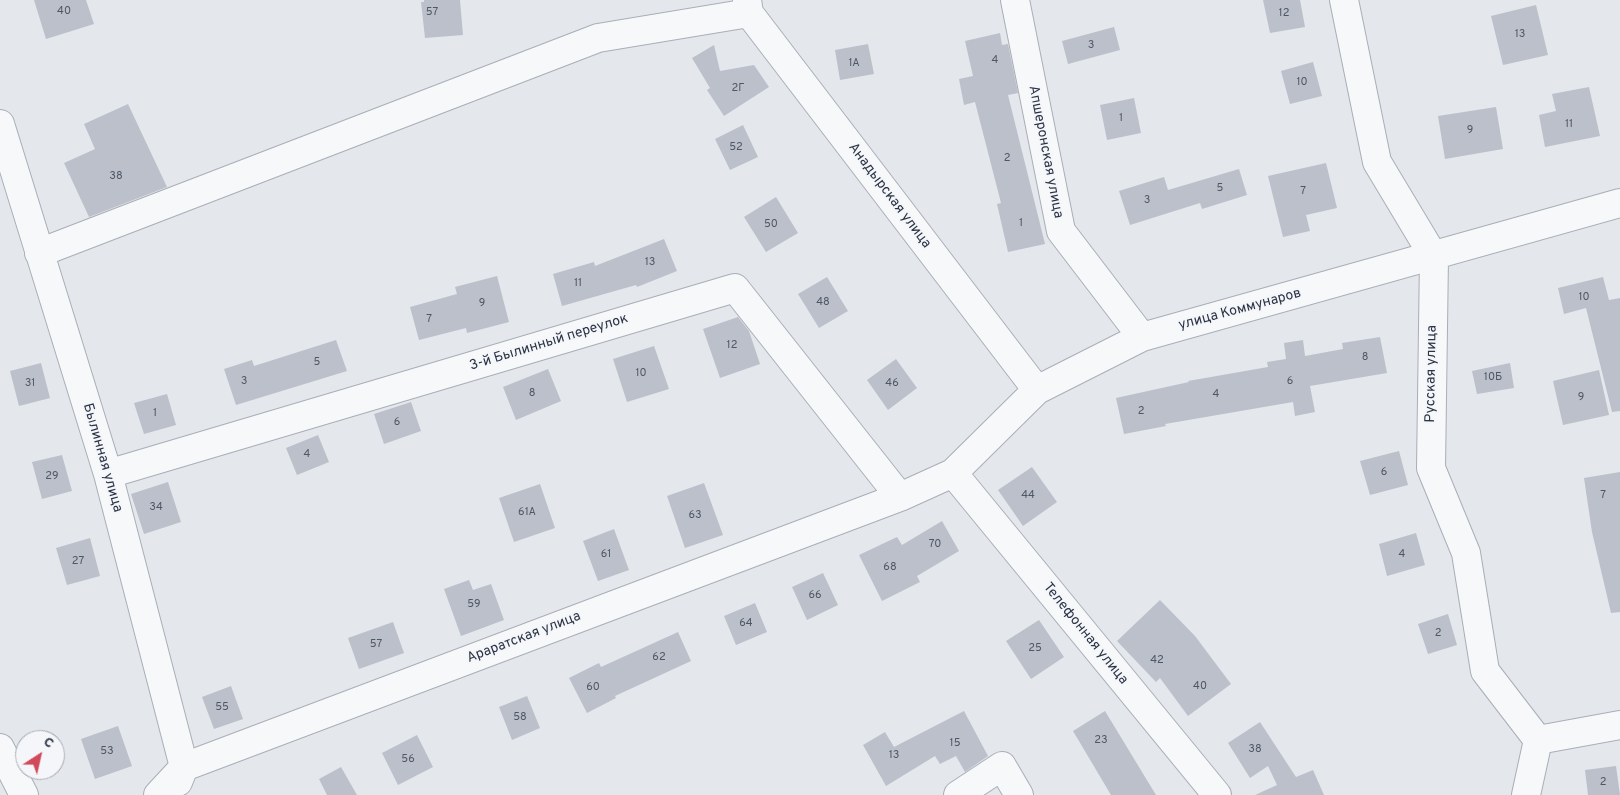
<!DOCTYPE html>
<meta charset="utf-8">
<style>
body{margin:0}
#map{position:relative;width:1620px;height:795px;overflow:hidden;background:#e4e7ec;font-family:Overpass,sans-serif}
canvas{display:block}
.north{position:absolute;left:15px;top:730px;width:50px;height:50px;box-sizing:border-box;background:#f4f6f9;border:1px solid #a4a8b1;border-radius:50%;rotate:35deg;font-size:14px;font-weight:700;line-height:20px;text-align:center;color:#2b3445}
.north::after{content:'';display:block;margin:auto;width:18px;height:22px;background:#d1495b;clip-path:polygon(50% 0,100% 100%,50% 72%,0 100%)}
</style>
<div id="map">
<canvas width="1620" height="795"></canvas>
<div class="north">С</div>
</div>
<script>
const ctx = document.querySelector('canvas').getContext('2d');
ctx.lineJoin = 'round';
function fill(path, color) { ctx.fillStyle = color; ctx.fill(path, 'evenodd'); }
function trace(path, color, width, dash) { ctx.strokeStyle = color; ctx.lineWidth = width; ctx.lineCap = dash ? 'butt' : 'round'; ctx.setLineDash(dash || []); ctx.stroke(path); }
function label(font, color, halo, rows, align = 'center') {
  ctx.font = font + ' Overpass,sans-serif'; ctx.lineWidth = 4; ctx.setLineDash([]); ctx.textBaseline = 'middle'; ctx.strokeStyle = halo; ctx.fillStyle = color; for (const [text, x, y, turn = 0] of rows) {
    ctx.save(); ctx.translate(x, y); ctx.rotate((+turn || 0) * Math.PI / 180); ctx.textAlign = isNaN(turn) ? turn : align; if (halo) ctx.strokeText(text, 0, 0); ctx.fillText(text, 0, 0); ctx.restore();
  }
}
fill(new Path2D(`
 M 34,0 L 86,0 L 94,24 L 46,39 Z
 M 424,0 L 460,0 L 463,35 L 425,38 L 421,2 L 424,2 Z
 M 1263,0 L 1300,0 L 1305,27 L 1270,33 Z
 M 1536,5 L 1548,55 L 1503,65 L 1491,16 Z
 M 1114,27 L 1120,50 L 1068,64 L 1062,41 Z
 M 1000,33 L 1002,45 L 1008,44 L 1018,93 L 1008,95 L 1045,244 L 1008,252 L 997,204 L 1001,203 L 975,102 L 964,105 L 959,79 L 973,76 L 965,41 Z
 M 868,44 L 874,74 L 840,80 L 835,50 Z
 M 714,45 L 720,71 L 754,65 L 769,87 L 724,116 L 707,90 L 710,88 L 692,58 Z
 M 1313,62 L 1322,96 L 1290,104 L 1281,71 Z
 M 1589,87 L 1600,136 L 1545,147 L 1539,115 L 1556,111 L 1552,94 Z
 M 1134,98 L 1141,133 L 1107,140 L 1100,105 Z
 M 128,104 L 167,187 L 89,217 L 64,163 L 95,149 L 84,124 Z
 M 1496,107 L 1503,149 L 1445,159 L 1438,116 Z
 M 743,125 L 758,157 L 730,170 L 715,139 Z
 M 1326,163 L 1337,208 L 1306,215 L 1310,231 L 1283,237 L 1268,176 Z
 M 1239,169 L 1247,195 L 1202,209 L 1200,203 L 1130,225 L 1119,191 L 1164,177 L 1168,190 Z
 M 776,197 L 798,233 L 766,252 L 744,217 Z
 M 664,239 L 677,271 L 637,287 L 636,285 L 562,306 L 553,274 L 594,262 L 595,266 Z
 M 497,276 L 509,322 L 467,333 L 466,328 L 419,340 L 410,307 L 457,294 L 455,287 Z
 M 827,277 L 848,311 L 819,328 L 798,294 Z
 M 1603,277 L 1609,300 L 1620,298 L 1620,411 L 1612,412 L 1586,308 L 1564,314 L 1558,288 Z
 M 738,317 L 749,331 L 760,364 L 720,378 L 703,329 Z
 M 1380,337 L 1387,373 L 1310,386 L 1315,412 L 1295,416 L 1293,402 L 1165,424 L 1166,426 L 1124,434 L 1116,398 L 1189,382 L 1188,381 L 1268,367 L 1267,362 L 1286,359 L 1284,343 L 1303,340 L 1305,356 L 1343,349 L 1342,343 Z
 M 336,340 L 347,371 L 236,405 L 224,369 L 252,360 L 254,366 Z
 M 654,346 L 669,389 L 627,402 L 613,359 Z
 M 896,359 L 917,388 L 888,410 L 867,380 Z
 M 41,363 L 50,398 L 19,406 L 10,371 Z
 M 1510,363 L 1514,388 L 1477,394 L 1472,371 Z
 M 548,369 L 561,401 L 516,420 L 503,387 Z
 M 1599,370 L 1609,415 L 1563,425 L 1553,381 Z
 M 167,394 L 176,425 L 144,434 L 134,403 Z
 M 411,402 L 421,431 L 384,444 L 374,414 Z
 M 318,435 L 329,462 L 297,475 L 286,448 Z
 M 1399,451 L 1408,485 L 1370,495 L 1360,461 Z
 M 62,455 L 72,491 L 42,499 L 32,462 Z
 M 1032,467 L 1057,502 L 1023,526 L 998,490 Z
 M 1620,472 L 1620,612 L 1611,613 L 1592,532 L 1584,478 Z
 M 168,482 L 181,522 L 144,534 L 131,494 Z
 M 704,483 L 723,535 L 685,548 L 667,496 Z
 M 540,484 L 555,528 L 514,542 L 499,498 Z
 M 942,521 L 959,551 L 917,576 L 920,582 L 882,601 L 859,555 L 897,537 L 902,545 Z
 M 614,529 L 629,570 L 598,581 L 583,541 Z
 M 1416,533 L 1425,565 L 1387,576 L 1379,544 Z
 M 90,538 L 100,576 L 67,585 L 56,548 Z
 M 823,573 L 838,605 L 807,620 L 792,587 Z
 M 469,580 L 473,590 L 491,584 L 504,620 L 461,636 L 444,589 Z
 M 1160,600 L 1195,636 L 1231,684 L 1188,716 L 1160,678 L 1156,682 L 1117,641 Z
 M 755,603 L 767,632 L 736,645 L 724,616 Z
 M 1448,614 L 1457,645 L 1428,654 L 1418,624 Z
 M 1039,620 L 1064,657 L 1031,679 L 1006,641 Z
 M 393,622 L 404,653 L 359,669 L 348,638 Z
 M 678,632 L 691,661 L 615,696 L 616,698 L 587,713 L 569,678 L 599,663 L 601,667 Z
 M 231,686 L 243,719 L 214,729 L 202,697 Z
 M 527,696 L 540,728 L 512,740 L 499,707 Z
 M 964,711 L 988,756 L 965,772 L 956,756 L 940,764 L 935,756 L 886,786 L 863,745 L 885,732 L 894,747 Z
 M 1105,711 L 1156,795 L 1111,795 L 1073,731 Z
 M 1260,722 L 1296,777 L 1313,770 L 1324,795 L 1255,795 L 1277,785 L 1268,766 L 1250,778 L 1228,743 Z
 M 118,726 L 132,766 L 95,779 L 81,739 Z
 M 417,735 L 433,767 L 398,785 L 382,753 Z
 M 1616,766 L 1620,795 L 1588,795 L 1585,770 Z
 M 341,767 L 357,795 L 327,795 L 319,779 Z`), '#bbc0ca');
const minor = new Path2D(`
 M 747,0 L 749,13 L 1037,390
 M 1015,0 L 1061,231 L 1142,337
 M 1344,0 L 1377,162 L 1434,257 L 1431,468 L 1466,553 L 1485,671 L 1538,740
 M 0,124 L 108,474 L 184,767 L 178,782
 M 39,253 L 598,38 L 749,13
 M 953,473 L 1217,795
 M 108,474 L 735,288 L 900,497
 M 1538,740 L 1620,725
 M 0,748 L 24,795
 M 158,795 L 184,767 L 900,497 L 953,473 L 1037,390 L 1142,337 L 1620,203
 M 958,795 L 1002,766 L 1019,795
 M 1526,795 L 1538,740`);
trace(minor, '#a9aeb7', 30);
trace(minor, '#f7f8fa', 28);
label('11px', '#4f5766', null, [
 ["40",64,12],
 ["57",432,13],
 ["12",1284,14],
 ["13",1520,35],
 ["3",1091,46],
 ["4",995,61],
 ["1А",854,64],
 ["10",1302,83],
 ["2Г",738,89],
 ["1",1121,119],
 ["11",1569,125],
 ["9",1470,131],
 ["52",736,148],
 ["2",1007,159],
 ["38",116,177],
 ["5",1220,189],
 ["7",1303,192],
 ["3",1147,201],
 ["1",1021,224],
 ["50",771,225],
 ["13",650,263],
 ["11",578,284],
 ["10",1584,298],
 ["48",823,303],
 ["9",482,304],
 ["7",429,320],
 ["12",732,346],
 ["8",1365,358],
 ["5",317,363],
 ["10",641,374],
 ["10Б",1493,378],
 ["3",244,382],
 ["6",1290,382],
 ["31",30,384],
 ["46",892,384],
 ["8",532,394],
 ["4",1216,395],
 ["9",1581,398],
 ["2",1141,412],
 ["1",155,414],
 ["6",397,423],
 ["4",307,455],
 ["6",1384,473],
 ["29",52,477],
 ["44",1028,496],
 ["7",1603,496],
 ["34",156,508],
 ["61А",527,513],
 ["63",695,516],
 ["70",935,545],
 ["61",606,555],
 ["4",1402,555],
 ["27",78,562],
 ["68",890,568],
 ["66",815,596],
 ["59",474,605],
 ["64",746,624],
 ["2",1438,634],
 ["57",376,645],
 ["25",1035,649],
 ["62",659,658],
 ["42",1157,661],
 ["40",1200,687],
 ["60",593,688],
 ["55",222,708],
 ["58",520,718],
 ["23",1101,741],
 ["15",955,744],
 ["38",1255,750],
 ["53",107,752],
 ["13",894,756],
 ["56",408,760],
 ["2",1603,783]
]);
label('14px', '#2b3445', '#f4f6f9', [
 ["Апшеронская улица",1045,152,79],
 ["Анадырская улица",889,196,53],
 ["улица Коммунаров",1240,310,-15],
 ["3-й Былинный переулок",549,343,-17],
 ["Русская улица",1432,374,-89],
 ["Былинная улица",102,458,74],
 ["Телефонная улица",1085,634,51],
 ["Араратская улица",524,638,-21]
]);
</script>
